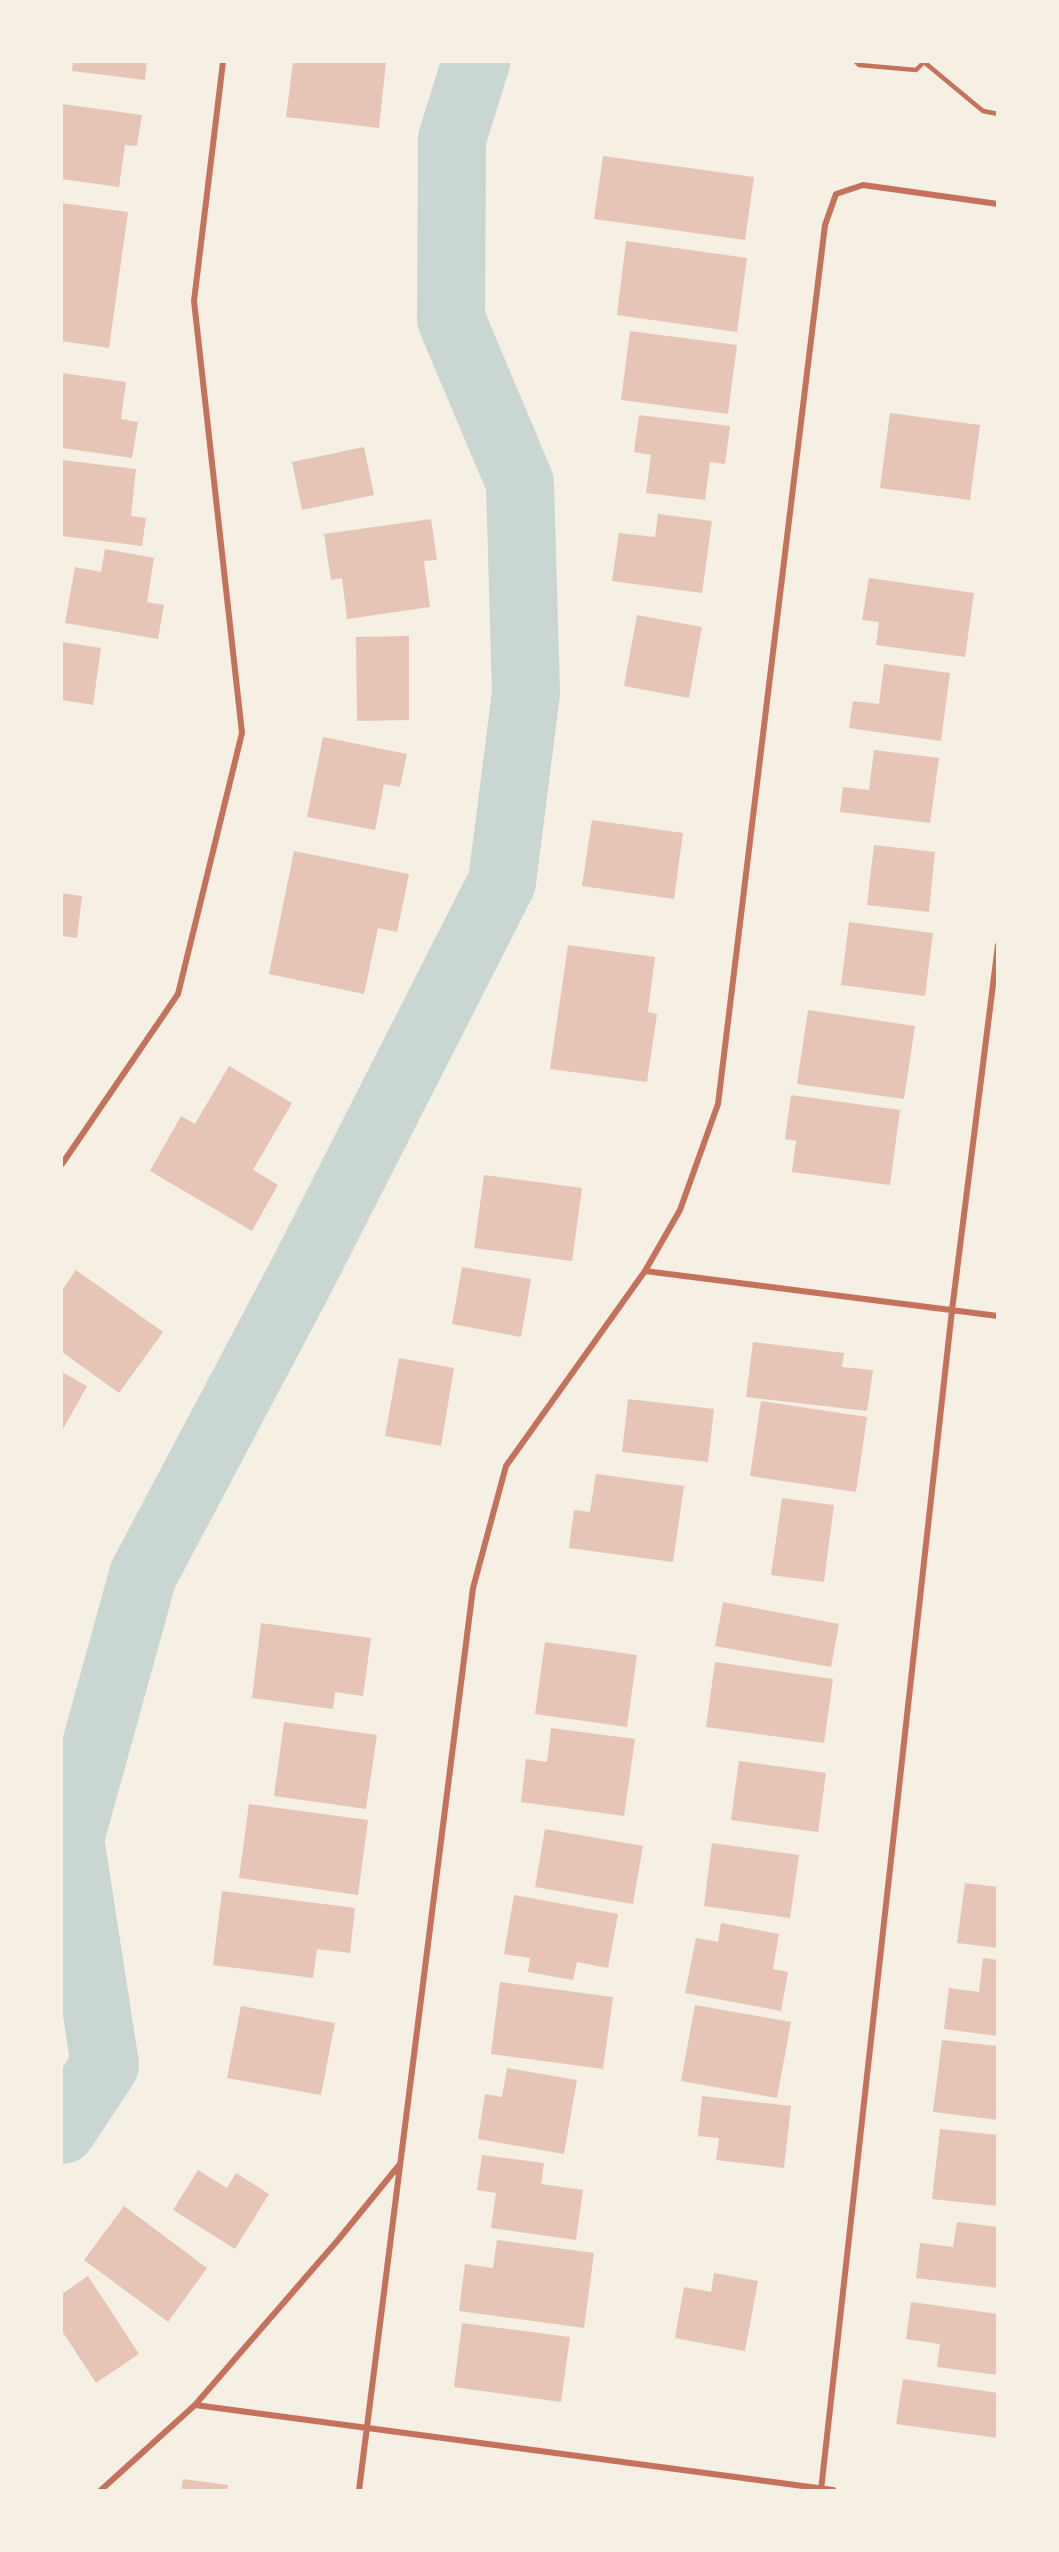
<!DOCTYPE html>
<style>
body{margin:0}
#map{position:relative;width:1059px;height:2552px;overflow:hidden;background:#f6efe4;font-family:"Asap Condensed",sans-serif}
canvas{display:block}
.frame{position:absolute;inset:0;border:63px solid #f6efe4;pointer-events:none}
</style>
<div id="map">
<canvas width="1059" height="2552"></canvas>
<div class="frame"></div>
</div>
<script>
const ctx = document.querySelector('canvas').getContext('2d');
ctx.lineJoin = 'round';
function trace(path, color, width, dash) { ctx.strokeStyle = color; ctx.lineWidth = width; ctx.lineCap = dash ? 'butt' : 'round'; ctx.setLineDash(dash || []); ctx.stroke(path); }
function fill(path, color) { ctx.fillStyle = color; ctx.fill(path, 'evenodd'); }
trace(new Path2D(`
 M 62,2130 L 105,2065 L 70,1839 L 143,1575 L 303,1273 L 502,882 L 526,693 L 520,483 L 451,319 L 452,139 L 476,62`), '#c9d6d2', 68);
fill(new Path2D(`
 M 73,62 L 147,62 L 145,80 L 72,71 Z
 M 293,62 L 386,62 L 379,128 L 286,117 Z
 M 62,104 L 142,115 L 137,146 L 125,145 L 119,187 L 62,179 Z
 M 603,156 L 754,177 L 745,240 L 594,219 Z
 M 62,203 L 128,212 L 109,348 L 62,341 Z
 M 626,241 L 747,258 L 737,332 L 617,315 Z
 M 630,331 L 737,345 L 728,414 L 621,400 Z
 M 62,373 L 126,382 L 121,419 L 138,422 L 132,458 L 62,448 Z
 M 890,413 L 980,425 L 970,500 L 880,488 Z
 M 639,415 L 730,426 L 725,464 L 710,462 L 705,500 L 646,493 L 651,455 L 634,452 Z
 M 364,447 L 374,495 L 302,510 L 292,462 Z
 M 62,460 L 136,469 L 131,516 L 146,518 L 142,546 L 62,536 Z
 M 658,514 L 712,521 L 702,593 L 612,581 L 619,533 L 655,537 Z
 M 431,519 L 437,560 L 424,561 L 430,607 L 347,619 L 342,578 L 331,580 L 324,534 Z
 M 105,549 L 154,558 L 147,602 L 164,605 L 158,639 L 65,623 L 75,567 L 101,572 Z
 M 869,578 L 974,593 L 965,657 L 876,645 L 879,622 L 862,620 Z
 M 637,615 L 702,627 L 689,698 L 624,686 Z
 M 409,636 L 409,720 L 357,721 L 356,637 Z
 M 62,642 L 101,648 L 93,705 L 62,700 Z
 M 884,664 L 950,673 L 941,741 L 849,728 L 853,701 L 879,704 Z
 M 323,737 L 407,754 L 400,787 L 384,784 L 375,830 L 307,817 Z
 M 874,750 L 939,758 L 930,823 L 840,812 L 843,787 L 869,790 Z
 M 592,820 L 683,833 L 674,899 L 582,886 Z
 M 874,845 L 935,852 L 929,912 L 867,905 Z
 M 294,851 L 409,874 L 397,932 L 378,928 L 364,994 L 269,974 Z
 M 62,893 L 82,896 L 77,938 L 62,936 Z
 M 849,922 L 933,933 L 925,996 L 841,985 Z
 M 568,945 L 655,957 L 648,1012 L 657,1014 L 647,1082 L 550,1069 Z
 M 808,1010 L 915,1026 L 904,1099 L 797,1084 Z
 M 229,1066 L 292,1103 L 253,1170 L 278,1185 L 252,1231 L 150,1171 L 181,1116 L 195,1124 Z
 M 791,1095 L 900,1110 L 890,1185 L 792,1172 L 796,1141 L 785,1139 Z
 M 484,1175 L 582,1188 L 572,1261 L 474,1248 Z
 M 462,1267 L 531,1279 L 521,1337 L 452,1324 Z
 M 76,1270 L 163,1332 L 119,1393 L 62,1352 L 62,1290 Z
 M 753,1342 L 844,1353 L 842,1367 L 873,1370 L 867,1411 L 746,1397 Z
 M 399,1358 L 454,1368 L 441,1446 L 385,1436 Z
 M 62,1372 L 87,1386 L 62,1431 Z
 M 628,1399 L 714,1409 L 708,1462 L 622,1452 Z
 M 761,1401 L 867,1417 L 856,1492 L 750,1476 Z
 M 596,1474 L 684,1486 L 673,1562 L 569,1548 L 574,1510 L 590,1512 Z
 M 782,1498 L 834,1505 L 824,1582 L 771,1575 Z
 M 723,1602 L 839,1624 L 831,1667 L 715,1646 Z
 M 261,1623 L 371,1638 L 363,1696 L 335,1692 L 333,1709 L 252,1698 Z
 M 545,1642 L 637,1655 L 627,1727 L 535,1714 Z
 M 715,1662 L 833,1679 L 824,1743 L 706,1727 Z
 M 284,1722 L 377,1735 L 366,1809 L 274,1796 Z
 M 551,1728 L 635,1739 L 624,1816 L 521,1802 L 526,1759 L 547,1762 Z
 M 739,1761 L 826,1773 L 818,1832 L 731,1820 Z
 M 249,1804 L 368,1820 L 358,1895 L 239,1878 Z
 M 545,1829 L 643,1846 L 633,1904 L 535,1887 Z
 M 712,1843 L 799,1855 L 790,1918 L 704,1906 Z
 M 965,1883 L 998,1887 L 998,1948 L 957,1943 Z
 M 222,1891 L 355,1908 L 350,1953 L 317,1949 L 313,1978 L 213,1965 Z
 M 514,1895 L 618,1914 L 608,1968 L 577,1962 L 573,1980 L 528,1972 L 530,1958 L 504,1954 Z
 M 721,1923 L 779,1934 L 773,1969 L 788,1972 L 781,2011 L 685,1993 L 696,1938 L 718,1942 Z
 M 983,1958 L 998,1960 L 998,2036 L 944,2029 L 949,1988 L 979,1992 Z
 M 500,1982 L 613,1997 L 603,2069 L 491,2054 Z
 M 695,2005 L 791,2022 L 777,2098 L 681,2081 Z
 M 241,2006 L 335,2023 L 321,2095 L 227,2078 Z
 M 942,2040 L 998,2046 L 998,2120 L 933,2112 Z
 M 507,2068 L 577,2080 L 564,2154 L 478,2139 L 485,2094 L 502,2097 Z
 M 702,2096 L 791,2106 L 784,2168 L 716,2160 L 719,2138 L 698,2136 Z
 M 940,2129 L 998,2135 L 998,2206 L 932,2199 Z
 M 482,2155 L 544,2163 L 541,2184 L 583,2190 L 576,2240 L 491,2228 L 496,2193 L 477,2190 Z
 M 198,2170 L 227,2188 L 236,2173 L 269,2194 L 235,2249 L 173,2210 Z
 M 124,2206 L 207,2268 L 168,2322 L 84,2260 Z
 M 957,2222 L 998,2227 L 998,2288 L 916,2278 L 920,2243 L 953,2247 Z
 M 497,2240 L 594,2253 L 584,2328 L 459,2311 L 465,2264 L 493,2268 Z
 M 714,2273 L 758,2281 L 745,2351 L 675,2338 L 684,2287 L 711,2292 Z
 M 88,2276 L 139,2354 L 96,2383 L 62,2331 L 62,2294 Z
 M 911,2302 L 998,2314 L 998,2375 L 937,2367 L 940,2344 L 906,2339 Z
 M 462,2323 L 570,2337 L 561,2402 L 454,2387 Z
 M 903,2379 L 998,2393 L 998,2438 L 896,2424 Z
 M 183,2479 L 228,2485 L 227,2490 L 181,2490 Z`), '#e6c5b7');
trace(new Path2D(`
 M 856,62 L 859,65 L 916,70 L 924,62
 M 924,62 L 983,111 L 998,114`), '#c5725c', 4.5);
trace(new Path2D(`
 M 62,1164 L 178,994 L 242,733 L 194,301 L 223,62
 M 645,1271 L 998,1316
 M 195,2405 L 833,2490
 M 101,2490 L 195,2405 L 338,2240 L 400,2164
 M 359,2490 L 473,1588 L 506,1466 L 645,1271 L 680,1210 L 718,1104 L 825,225 L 836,194 L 863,185 L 998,204
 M 821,2490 L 952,1310 L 998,945`), '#c5725c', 6);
</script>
